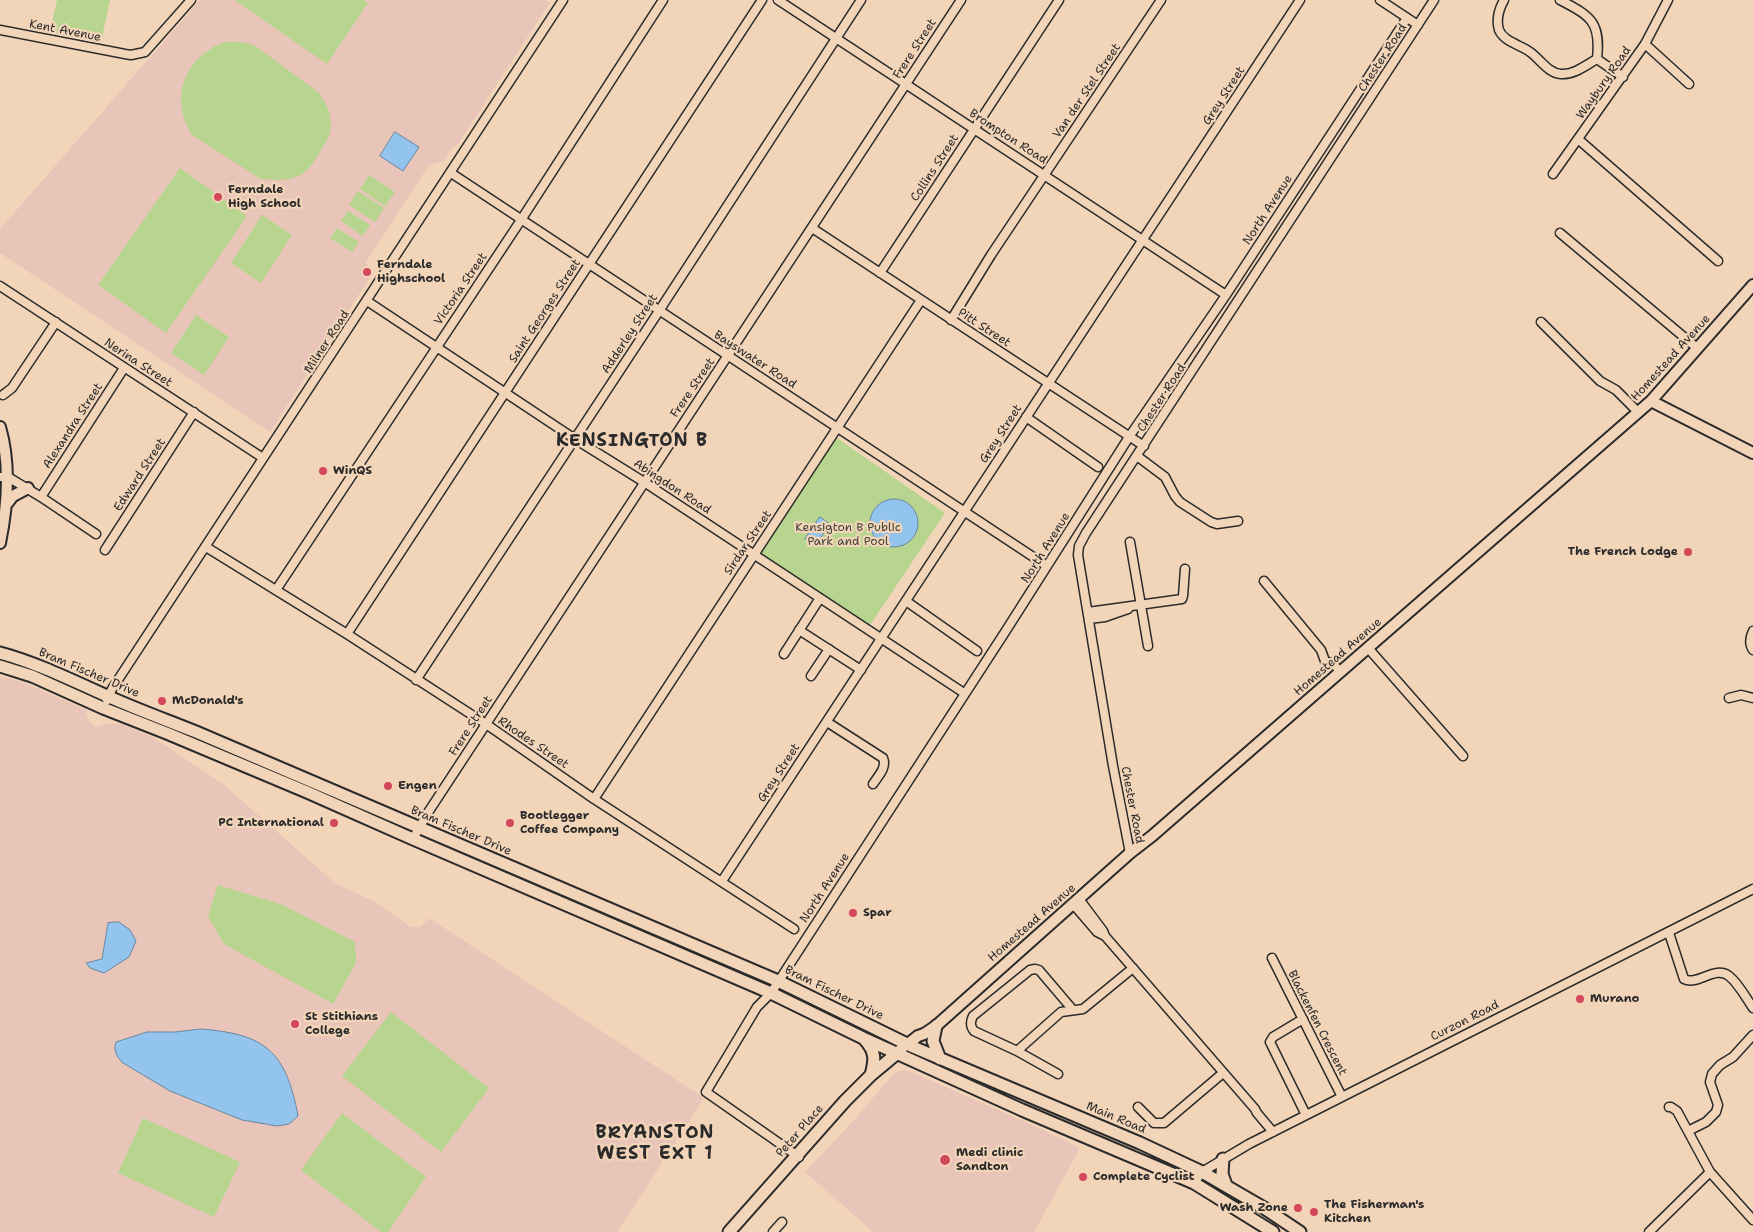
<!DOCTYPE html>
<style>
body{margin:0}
canvas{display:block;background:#f2d5b8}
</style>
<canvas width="1753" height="1232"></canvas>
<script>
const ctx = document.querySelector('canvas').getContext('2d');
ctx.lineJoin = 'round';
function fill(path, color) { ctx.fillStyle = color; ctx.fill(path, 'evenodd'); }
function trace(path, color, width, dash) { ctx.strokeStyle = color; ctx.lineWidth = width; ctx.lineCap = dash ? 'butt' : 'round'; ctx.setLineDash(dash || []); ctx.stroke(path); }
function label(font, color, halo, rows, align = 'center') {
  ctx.font = font + ' "Shantell Sans",sans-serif'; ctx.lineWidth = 4.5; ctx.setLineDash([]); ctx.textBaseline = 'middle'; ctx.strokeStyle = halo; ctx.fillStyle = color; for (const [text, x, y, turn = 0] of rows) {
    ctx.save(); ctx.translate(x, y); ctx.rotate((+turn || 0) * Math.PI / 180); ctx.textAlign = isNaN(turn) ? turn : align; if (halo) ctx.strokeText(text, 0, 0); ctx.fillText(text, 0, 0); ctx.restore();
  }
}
fill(new Path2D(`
 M 200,0 L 546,0 L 550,3 L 456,147 L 453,147 L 444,161 L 429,165 L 366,262 L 371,276 L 270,432 L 0,253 L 0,229 Z
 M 0,676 L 25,683 L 87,710 L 86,716 L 95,727 L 110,723 L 124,725 L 153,737 L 223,784 L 335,883 L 375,902 L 411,927 L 420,927 L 429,918 L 704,1098 L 617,1232 L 0,1232 Z
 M 903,1070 L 914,1073 L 1037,1127 L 1080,1148 L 1034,1232 L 873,1232 L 805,1172 L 854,1120 L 895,1072 Z`), '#e9c5b9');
fill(new Path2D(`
 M 57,0 L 110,0 L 101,42 L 50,32 Z
 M 237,0 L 364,0 L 368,3 L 327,64 L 236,1 Z
 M 224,42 L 240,42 L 254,45 L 318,92 L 326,104 L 330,115 L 331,126 L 329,137 L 311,166 L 301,175 L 290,179 L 278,180 L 261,179 L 192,135 C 169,98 184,58 224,42 Z
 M 180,168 L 247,216 L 166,333 L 98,285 Z
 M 369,175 L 395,192 L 385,206 L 360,189 Z
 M 358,191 L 384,208 L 375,222 L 349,205 Z
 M 348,211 L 370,225 L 363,236 L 341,221 Z
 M 262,215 L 292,235 L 261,283 L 231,263 Z
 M 337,228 L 359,242 L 352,252 L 330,238 Z
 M 196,315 L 229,337 L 204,375 L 171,353 Z
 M 834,436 L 945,513 L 866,631 L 750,556 Z
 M 218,885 L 283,905 L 355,942 L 356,963 L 333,1004 L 224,944 L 208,916 Z
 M 391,1012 L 489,1088 L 441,1152 L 342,1076 Z
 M 342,1113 L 426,1177 L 388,1232 L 381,1232 L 301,1170 Z
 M 143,1118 L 240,1162 L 214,1217 L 118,1173 Z`), '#b7d58e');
const water = new Path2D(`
 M 395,132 L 419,147 L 403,171 L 380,156 Z
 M870 523a24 24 0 1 1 48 0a24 24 0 1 1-48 0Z
 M 820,517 L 830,524 L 815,546 L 805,539 Z
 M 119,922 L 130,930 L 136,941 L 129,957 L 104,973 L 90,968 L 86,963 L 102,959 L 108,923 Z
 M 201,1029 C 265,1034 286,1051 298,1116 L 289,1124 L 277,1126 L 242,1120 L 170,1091 L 123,1063 C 117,1057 113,1051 116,1042 L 147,1032 L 175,1032 Z`);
fill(water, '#92c4ee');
trace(water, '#6987a0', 1);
const minor = new Path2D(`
 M 778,0 L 1226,295
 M 1380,0 L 1418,25
 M 1504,0 C 1499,9 1496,20 1499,30 C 1504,42 1521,45 1530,52 C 1540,59 1548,73 1561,74 C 1574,75 1586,65 1597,59 L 1623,77
 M 1560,0 C 1591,16 1601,22 1597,59
 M 0,30 L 125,54 L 131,55 L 145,52 L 191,0
 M 1645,44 L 1689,84
 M 1578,139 L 1718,261
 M 451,173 L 1047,566
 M 1553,174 L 1645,44 L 1668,0
 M 812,228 L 1144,446
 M 1560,233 L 1697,348
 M 880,273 L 1059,0
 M 0,286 L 263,458
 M 367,301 L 575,439 L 644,482 L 964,693
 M 951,320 L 991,255 L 1161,0
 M 1541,322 L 1600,381 L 1616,390 L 1638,412
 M 3,395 L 12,388 L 56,322
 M 1026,417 L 1098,467
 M 1137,456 L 1165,477 L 1175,496 L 1180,502 L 1211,522 L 1217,524 L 1238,521
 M 0,477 L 8,477 L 41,497 L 96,534
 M 41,497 L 124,368
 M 1130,542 L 1148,646
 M 206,547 L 347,634 L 486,724 L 594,799 L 794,929
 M 105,550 L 194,412
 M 1264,581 L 1321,650 L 1325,661 L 1333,664 L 1340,671
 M 276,590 L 521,220 L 663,0
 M 906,601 L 977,651
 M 1088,612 L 1182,599 L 1183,596 L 1185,569
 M 1089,619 L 1105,617 L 1128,609
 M 799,630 L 861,670
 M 1753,631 C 1750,637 1749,644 1753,650
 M 347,634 L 762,0
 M 1368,648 L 1463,756
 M 784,654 L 820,598
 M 811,676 L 829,649
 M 416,680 L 659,311 L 861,0
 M 1729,698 L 1741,695 L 1753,698
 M 107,700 L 112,689 L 563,0
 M 827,722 L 883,758 C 887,768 878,776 873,784
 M 594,799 L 921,300
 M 413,839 L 427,814 L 961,0
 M 1130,853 L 1113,766 L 1078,555 L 1079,546 L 1086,533 L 1434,0
 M 722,881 L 1300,0
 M 1079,899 L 1103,931 L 1105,936 L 1255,1109 L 1257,1113 L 1273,1132
 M 1073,904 L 1097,932 L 1105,936
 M 1669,933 L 1684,979 C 1698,986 1715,965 1729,976 C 1739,984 1746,998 1753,1008
 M 1272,958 L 1342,1097
 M 1073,1010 L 1039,970 L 1035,969 L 1030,970 L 973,1016 C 970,1022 970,1026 974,1031 L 1017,1051 L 1061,1012 L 1083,1009 L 1133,968
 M 1303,1019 L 1273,1037 L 1270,1042 L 1306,1115
 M 1017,1051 L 1058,1074
 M 1138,1107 L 1154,1123 L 1164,1123 L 1223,1073
 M 1669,1107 L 1671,1107 L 1677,1111 L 1710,1172 L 1753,1220
 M 1688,1131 L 1706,1122 L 1716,1112 L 1718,1105 L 1710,1082 L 1712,1074 L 1720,1065 L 1733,1057 L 1753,1035
 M 799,1157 L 706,1092 L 757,1007 L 771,993 L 1007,629 L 1129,437 L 1226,295 L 1407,18
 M 1194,1183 L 1202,1172 L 1249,1144 L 1753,889
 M 773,1232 L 782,1222
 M 1649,1232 L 1710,1172`);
const tertiary = new Path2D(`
 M 1651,401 L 1753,453
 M 0,427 C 11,465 8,504 0,543
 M 6,505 L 13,496 L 28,488
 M 908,1044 L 918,1036 L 924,1034 L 936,1026 L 1130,853 L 1152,836 L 1651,401 L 1753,285`);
const secondary = new Path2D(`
 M 0,653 C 37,663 71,680 107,696 C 136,709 166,720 196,732 L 778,981 L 913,1047 L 1140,1143 L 1202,1172 L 1264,1208 L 1300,1232
 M 0,666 L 32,676 L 103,708 L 169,734 L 307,792 L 413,839 L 771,993 L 863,1038 L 1022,1110 L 1194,1183 L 1273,1232
 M 936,1026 L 933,1041 L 940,1059
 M 865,1040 C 876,1052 875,1060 871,1075
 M 1223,1159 L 1222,1174 L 1226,1185
 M 729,1232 L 845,1101 L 871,1075 L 901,1050`);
trace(minor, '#2b2b2b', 11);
trace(tertiary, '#2b2b2b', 14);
trace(secondary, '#2b2b2b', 15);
trace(minor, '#f2d5b8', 8);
trace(tertiary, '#f2d5b8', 10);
trace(secondary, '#f2d5b8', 11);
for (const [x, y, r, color] of [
 [218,197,5,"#d1495b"],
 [367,272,5,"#d1495b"],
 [323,471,5,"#d1495b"],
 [1688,552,5,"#d1495b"],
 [162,701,5,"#d1495b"],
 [388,786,5,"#d1495b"],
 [334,823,5,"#d1495b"],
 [510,823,5,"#d1495b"],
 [853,913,5,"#d1495b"],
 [1580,999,5,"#d1495b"],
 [295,1024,5,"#d1495b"],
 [945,1160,6,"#d1495b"],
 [1083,1177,5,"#d1495b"],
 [1298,1208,5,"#d1495b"],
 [1314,1212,5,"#d1495b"]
]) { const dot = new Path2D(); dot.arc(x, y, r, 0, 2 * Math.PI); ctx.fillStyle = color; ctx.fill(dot); trace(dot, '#f2d5b8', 2); }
label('12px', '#2b2b2b', '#f2d5b8', [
 ["Kent Avenue",65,31,11],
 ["Frere Street",915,49,-57],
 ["Chester Road",1383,58,-57],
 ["Waybury Road",1604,83,-55],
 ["Van der Stel Street",1087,91,-56],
 ["Grey Street",1224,96,-57],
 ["Brompton Road",1008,137,33],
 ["Collins Street",935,168,-57],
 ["North Avenue",1268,210,-57],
 ["Victoria Street",461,289,-56],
 ["Saint Georges Street",545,311,-57],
 ["Pitt Street",984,328,33],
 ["Adderley Street",630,334,-57],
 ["Milner Road",327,342,-57],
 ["Homestead Avenue",1671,358,-48],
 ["Bayswater Road",755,360,33],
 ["Nerina Street",138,363,33],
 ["Frere Street",693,388,-56],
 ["Chester Road",1162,398,-57],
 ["Alexandra Street",73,426,-57],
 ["Grey Street",1001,434,-57],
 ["Edward Street",140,475,-57],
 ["Abingdon Road",672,487,33],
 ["Sirdar Street",748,543,-56],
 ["North Avenue",1046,548,-58],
 ["Homestead Avenue",1338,657,-41],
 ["Bram Fischer Drive",89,673,23],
 ["Frere Street",471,726,-57],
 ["Rhodes Street",533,743,34],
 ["Grey Street",779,773,-57],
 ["Chester Road",1132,805,79],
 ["Bram Fischer Drive",461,831,23],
 ["North Avenue",825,888,-57],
 ["Homestead Avenue",1032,923,-41],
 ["Bram Fischer Drive",834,993,26],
 ["Curzon Road",1465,1021,-27],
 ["Blackenfen Crescent",1317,1023,63],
 ["Main Road",1116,1118,23],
 ["Peter Place",800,1131,-49]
]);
label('bold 12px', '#2b2b2b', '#f2d5b8', [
 ["Ferndale",228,190],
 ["High School",228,204],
 ["Ferndale",377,265],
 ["Highschool",377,279],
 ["WinQS",333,471],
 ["The French Lodge",1678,552,"right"],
 ["McDonald's",172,701],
 ["Engen",398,786],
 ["Bootlegger",520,816],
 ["Coffee Company",520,830],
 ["PC International",324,823,"right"],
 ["Spar",863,913],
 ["Murano",1590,999],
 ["St Stithians",305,1017],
 ["College",305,1031],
 ["Medi clinic",956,1153],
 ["Sandton",956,1167],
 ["Complete Cyclist",1093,1177],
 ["The Fisherman's",1324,1205],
 ["Kitchen",1324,1219],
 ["Wash Zone",1288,1208,"right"]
], 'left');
label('12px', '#40443a', '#f2d5b8', [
 ["Kensigton B Public",848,528],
 ["Park and Pool",848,542]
]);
ctx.letterSpacing = '1px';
label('bold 18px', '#2b2b2b', '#f2d5b8', [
 ["KENSINGTON B",632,441],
 ["BRYANSTON",655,1133],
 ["WEST EXT 1",655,1154]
]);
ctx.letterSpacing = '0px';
</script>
